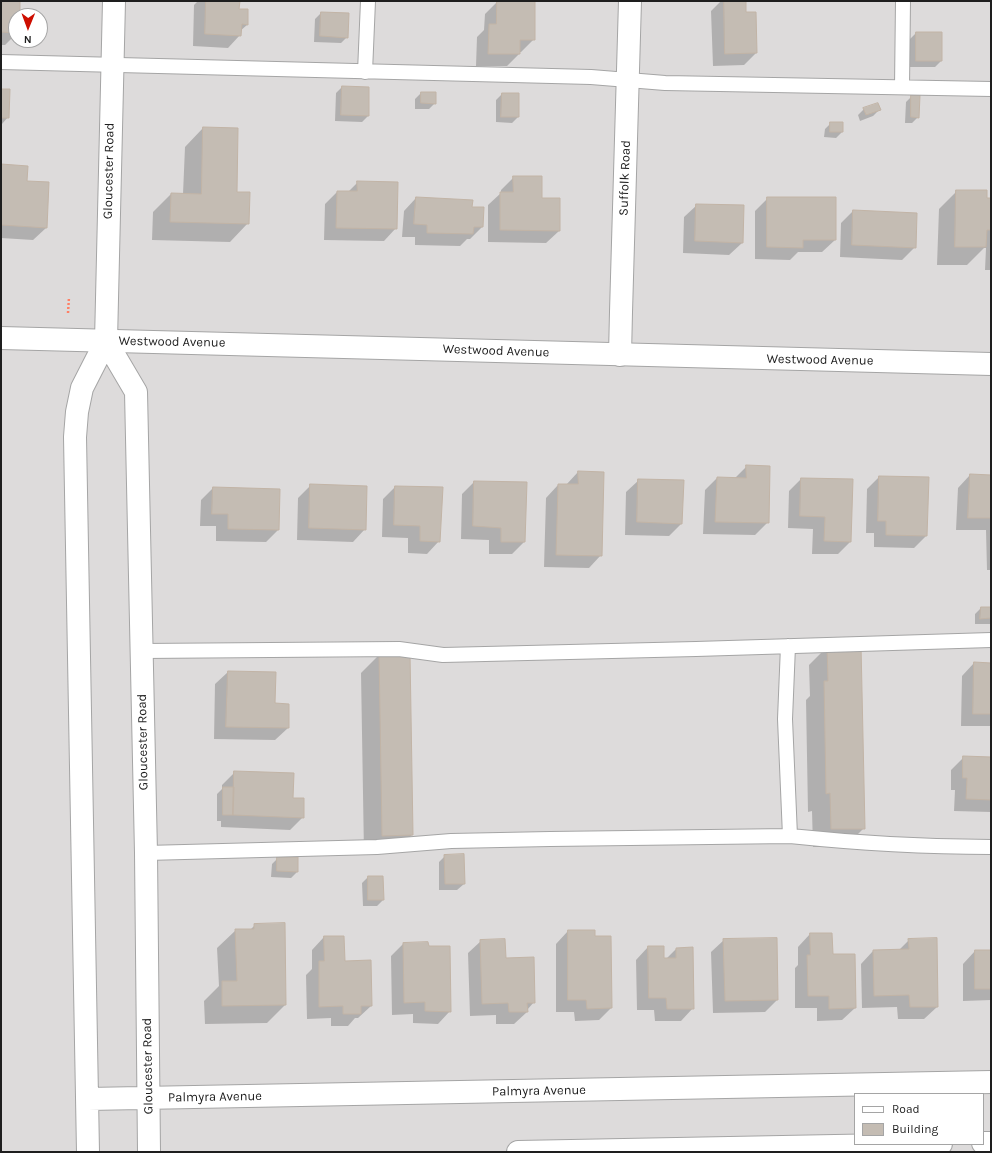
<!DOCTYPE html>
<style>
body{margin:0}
#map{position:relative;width:992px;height:1153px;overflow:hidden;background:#f0ede4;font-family:Karla,sans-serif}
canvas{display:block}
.frame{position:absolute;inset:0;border:2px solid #1e1e1e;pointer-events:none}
.legend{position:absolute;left:854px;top:1093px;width:130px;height:52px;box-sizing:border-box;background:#fff;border:1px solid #a5a5a5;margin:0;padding:5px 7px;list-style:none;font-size:12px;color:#1e1e1e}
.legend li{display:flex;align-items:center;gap:8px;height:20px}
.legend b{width:20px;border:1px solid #a5a5a5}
.north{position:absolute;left:8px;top:8px;width:40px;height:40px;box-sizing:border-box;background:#fff;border:1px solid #a5a5a5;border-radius:50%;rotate:181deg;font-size:11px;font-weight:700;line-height:16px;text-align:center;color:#1e1e1e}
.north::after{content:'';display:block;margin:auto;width:14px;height:18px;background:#cd0e00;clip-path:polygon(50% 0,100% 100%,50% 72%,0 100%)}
</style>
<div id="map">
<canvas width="992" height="1153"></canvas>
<div class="frame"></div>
<ul class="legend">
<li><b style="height:5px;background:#fff"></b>Road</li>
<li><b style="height:11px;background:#c4bcb3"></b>Building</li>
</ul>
<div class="north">N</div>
</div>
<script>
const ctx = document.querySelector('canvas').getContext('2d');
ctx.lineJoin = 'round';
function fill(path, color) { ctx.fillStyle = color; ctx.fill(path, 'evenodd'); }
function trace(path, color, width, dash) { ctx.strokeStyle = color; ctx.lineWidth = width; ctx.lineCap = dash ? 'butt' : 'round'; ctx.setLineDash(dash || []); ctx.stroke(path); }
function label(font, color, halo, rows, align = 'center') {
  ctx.font = font + ' Karla,sans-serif'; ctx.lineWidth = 3; ctx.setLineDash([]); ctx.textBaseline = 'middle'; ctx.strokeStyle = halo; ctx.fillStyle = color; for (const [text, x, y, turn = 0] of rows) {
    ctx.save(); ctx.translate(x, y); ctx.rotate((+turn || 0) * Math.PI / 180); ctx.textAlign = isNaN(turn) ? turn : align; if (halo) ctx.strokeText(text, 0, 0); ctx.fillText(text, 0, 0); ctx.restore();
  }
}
fill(new Path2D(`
 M 1,1 L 991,1 L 991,1152 L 1,1152 ZM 16,16 L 40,16 L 40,40 L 16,40 ZM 855,1094 L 983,1094 L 983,1144 L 855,1144 Z`), '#dddbdb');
fill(new Path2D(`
 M 1,1 L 19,1 L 19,16 L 16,16 L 16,34 L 5,45 L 1,45 Z
 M 198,1 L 239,1 L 238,10 L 247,25 L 240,31 L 240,35 L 228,48 L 193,46 L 194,5 Z
 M 498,1 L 534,1 L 534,39 L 521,52 L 519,52 L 519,54 L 507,66 L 476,66 L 477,37 L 484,30 L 485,14 Z
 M 721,1 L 745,1 L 745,13 L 756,53 L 744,65 L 713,66 L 711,11 Z
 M 321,13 L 347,37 L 341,43 L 314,42 L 315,19 Z
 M 916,33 L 941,61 L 935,67 L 910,67 L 910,39 Z
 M 342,87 L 368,116 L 362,122 L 335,121 L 336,93 Z
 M 1,90 L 8,117 L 2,124 L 1,124 Z
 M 421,93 L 435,103 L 429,109 L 415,109 L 415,99 Z
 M 502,94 L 518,117 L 512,123 L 496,122 L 496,100 Z
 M 912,96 L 918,117 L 912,123 L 905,123 L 906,102 Z
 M 864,109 L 879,110 L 873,116 L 860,121 L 858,115 Z
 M 831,123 L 842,132 L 836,138 L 824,137 L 825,129 Z
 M 203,128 L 237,129 L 236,193 L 248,223 L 230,242 L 152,240 L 153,212 L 171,194 L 183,194 L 185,147 Z
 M 1,165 L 26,182 L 48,183 L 46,228 L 33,240 L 1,238 Z
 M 514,177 L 541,199 L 559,231 L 546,243 L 488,242 L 488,205 L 501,193 L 501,190 Z
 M 358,182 L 396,228 L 384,241 L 324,240 L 325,204 L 337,192 L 348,192 Z
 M 957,191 L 985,199 L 991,199 L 991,270 L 985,270 L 986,248 L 984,248 L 967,265 L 937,265 L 939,209 Z
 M 416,198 L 471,208 L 482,227 L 470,239 L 467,239 L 460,246 L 415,245 L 415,237 L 402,237 L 404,211 Z
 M 768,198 L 835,240 L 822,252 L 798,252 L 790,260 L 755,259 L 755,211 Z
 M 697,205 L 742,243 L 729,255 L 683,253 L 684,217 Z
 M 853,211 L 915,247 L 902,260 L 840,257 L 841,223 Z
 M 747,466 L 768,522 L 755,535 L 703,534 L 705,490 L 717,478 L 734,479 Z
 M 578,472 L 601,555 L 589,568 L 544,567 L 546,498 L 558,485 L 566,485 Z
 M 970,475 L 991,476 L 991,570 L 987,570 L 986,530 L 956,530 L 958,488 Z
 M 879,477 L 926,536 L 914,548 L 874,547 L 874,533 L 866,533 L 867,489 Z
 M 801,479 L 850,542 L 838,554 L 812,554 L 813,529 L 788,528 L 789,491 Z
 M 639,480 L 681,524 L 669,536 L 625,535 L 626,492 Z
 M 474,482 L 524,542 L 512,554 L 489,554 L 489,540 L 461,539 L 462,494 Z
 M 311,485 L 365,529 L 353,542 L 297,540 L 298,498 Z
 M 395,487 L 439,541 L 427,554 L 408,553 L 408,538 L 382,537 L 383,499 Z
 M 213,488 L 278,530 L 266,542 L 216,541 L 216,526 L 200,526 L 201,500 Z
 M 981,608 L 991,608 L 991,624 L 975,624 L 975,614 Z
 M 827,647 L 864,828 L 845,847 L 813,847 L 812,811 L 808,812 L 806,700 L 810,696 L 809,665 Z
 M 379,655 L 412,835 L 394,853 L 364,854 L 361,673 Z
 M 974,663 L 991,664 L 991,726 L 961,726 L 962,676 Z
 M 228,672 L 275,673 L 274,704 L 288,728 L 275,740 L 214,739 L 215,684 Z
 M 964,757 L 991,758 L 991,812 L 954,811 L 955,790 L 951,790 L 951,770 Z
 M 235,772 L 292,799 L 303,817 L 290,830 L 221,827 L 221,821 L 217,821 L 217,794 L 222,789 L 222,785 Z
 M 445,856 L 464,884 L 457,890 L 439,890 L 439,862 Z
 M 278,858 L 297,872 L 291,878 L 271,877 L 272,864 Z
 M 368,877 L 383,900 L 377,906 L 363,906 L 362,883 Z
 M 255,925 L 285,1005 L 267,1023 L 205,1024 L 204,1001 L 219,986 L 217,948 L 236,930 L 250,930 Z
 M 568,931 L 611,1008 L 599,1020 L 575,1021 L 574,1012 L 556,1012 L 556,944 Z
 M 810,934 L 832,955 L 855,1008 L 842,1020 L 817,1021 L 817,1008 L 795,1008 L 795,968 L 798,965 L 798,947 Z
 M 324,937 L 344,962 L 371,1006 L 358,1018 L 355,1018 L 348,1026 L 331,1026 L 331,1018 L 307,1019 L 306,975 L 312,969 L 312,950 Z
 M 724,940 L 777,1000 L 765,1012 L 713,1013 L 711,952 Z
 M 909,940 L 937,1007 L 924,1019 L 898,1019 L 897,1007 L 862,1008 L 861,964 L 873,951 L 898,951 Z
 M 481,941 L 505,959 L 534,1002 L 527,1010 L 527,1012 L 514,1024 L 496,1024 L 496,1015 L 470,1016 L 468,953 Z
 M 403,944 L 450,1011 L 438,1024 L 413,1023 L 413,1014 L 392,1015 L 391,956 Z
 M 648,947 L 663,959 L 666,959 L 676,949 L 693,1008 L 681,1021 L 655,1021 L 654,1010 L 637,1010 L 636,960 Z
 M 975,951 L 991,951 L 991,1000 L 963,1001 L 963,964 Z`), '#0003');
const building = new Path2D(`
 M 1,1 L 20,1 L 20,16 L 16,16 L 16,33 L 1,32 Z
 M 206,1 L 240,1 L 239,9 L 248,9 L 248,25 L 242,24 L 241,36 L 205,34 Z
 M 497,1 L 535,1 L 535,40 L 520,40 L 520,54 L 488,54 L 489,24 L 496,24 Z
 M 724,1 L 746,1 L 746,12 L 756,12 L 757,53 L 725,54 Z
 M 321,12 L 349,13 L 348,38 L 320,36 Z
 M 916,32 L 942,32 L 942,61 L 916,61 Z
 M 342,86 L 369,87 L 369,116 L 341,115 Z
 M 1,89 L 10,89 L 9,118 L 1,118 Z
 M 421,92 L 436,92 L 436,104 L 421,103 Z
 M 502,93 L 519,93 L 519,117 L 501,117 Z
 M 911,95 L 920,95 L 919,118 L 911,117 Z
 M 878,103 L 881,110 L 866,115 L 863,108 Z
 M 830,122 L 843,122 L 843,132 L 830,132 Z
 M 203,127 L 238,128 L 237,192 L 250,192 L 249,224 L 170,222 L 171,193 L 201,194 Z
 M 1,164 L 28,166 L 27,181 L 49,182 L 47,228 L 1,225 Z
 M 513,176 L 542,176 L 542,198 L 560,198 L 560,231 L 500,230 L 500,192 L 513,192 Z
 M 357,181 L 398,182 L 397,229 L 336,228 L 337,191 L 357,191 Z
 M 956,190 L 987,190 L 987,198 L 991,198 L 991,230 L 987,230 L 986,247 L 955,247 Z
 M 416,197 L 473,200 L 472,207 L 484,207 L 483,227 L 474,227 L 473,234 L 427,233 L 427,225 L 414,224 Z
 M 767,197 L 836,197 L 836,240 L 803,240 L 803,248 L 767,247 Z
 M 696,204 L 744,205 L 743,243 L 695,241 Z
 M 853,210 L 917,213 L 916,248 L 852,245 Z
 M 746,465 L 770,466 L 769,523 L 715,522 L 717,477 L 746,478 Z
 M 578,471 L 604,472 L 602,556 L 556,555 L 558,484 L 578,484 Z
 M 970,474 L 991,475 L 991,518 L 968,518 Z
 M 879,476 L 929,477 L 927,536 L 886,535 L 886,521 L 878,521 Z
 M 801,478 L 853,479 L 851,542 L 824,541 L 825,517 L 800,516 Z
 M 638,479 L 684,480 L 682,524 L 637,522 Z
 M 474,481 L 527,482 L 525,542 L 501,542 L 501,528 L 473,526 Z
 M 310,484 L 367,486 L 366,530 L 309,528 Z
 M 395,486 L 443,487 L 440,542 L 420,541 L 420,526 L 394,525 Z
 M 213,487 L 280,489 L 279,530 L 228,529 L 228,514 L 212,514 Z
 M 981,607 L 991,607 L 991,618 L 980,619 Z
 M 861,645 L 865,829 L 831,829 L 830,793 L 826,794 L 824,681 L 828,681 L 827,646 Z
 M 410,653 L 413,835 L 382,836 L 379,654 Z
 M 974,662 L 991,663 L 991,714 L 973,714 Z
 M 228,671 L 276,672 L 275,703 L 289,704 L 289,728 L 226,727 Z
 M 963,756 L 991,757 L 991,800 L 966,799 L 967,778 L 963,778 Z
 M 234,771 L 294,773 L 293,798 L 304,798 L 304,818 L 233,815 Z
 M 223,787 L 234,787 L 233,815 L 223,815 Z
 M 464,854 L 465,884 L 445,884 L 444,855 Z
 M 277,857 L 298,857 L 298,872 L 277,871 Z
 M 368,876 L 383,876 L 384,900 L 368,900 Z
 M 285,923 L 286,1005 L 222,1006 L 222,981 L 237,981 L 235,929 L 254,929 L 254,924 Z
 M 568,930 L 595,930 L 595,936 L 611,936 L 612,1008 L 587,1009 L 586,1000 L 568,1000 Z
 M 810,933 L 832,933 L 833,954 L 855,954 L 856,1008 L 829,1009 L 829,996 L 808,996 L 807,955 L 810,955 Z
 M 324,936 L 344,936 L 345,961 L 371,960 L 372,1006 L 361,1006 L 361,1014 L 343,1014 L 343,1006 L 319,1007 L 319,961 L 324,961 Z
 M 777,938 L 778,1000 L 725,1001 L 723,939 Z
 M 937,938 L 938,1007 L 910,1007 L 909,995 L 874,996 L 873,950 L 909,949 L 908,939 Z
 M 505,939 L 506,958 L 534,957 L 535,1003 L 527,1003 L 528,1012 L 509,1012 L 508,1003 L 482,1004 L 480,940 Z
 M 428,942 L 429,946 L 450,946 L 451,1012 L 425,1011 L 425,1002 L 404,1003 L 403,943 Z
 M 648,946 L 664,946 L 664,958 L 676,958 L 676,948 L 693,947 L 694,1009 L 667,1009 L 666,998 L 649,998 Z
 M 975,950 L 991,950 L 991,989 L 975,989 Z`);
fill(building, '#c4bcb3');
trace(building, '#c2b4a6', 1);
const service = new Path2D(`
 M 1,62 L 591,77 L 665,83 L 991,89
 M 365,72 L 368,1
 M 902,87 L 903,1
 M 788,646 L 785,719 L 790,836 C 857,843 924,847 991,847
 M 142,651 L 399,649 L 443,655 L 696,649 L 991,640
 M 146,853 L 377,847 L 451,841 L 550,839 L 790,836`);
const minor = new Path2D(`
 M 106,341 L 136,392 L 146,853 L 149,1152
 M 620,355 L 621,312 L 630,1
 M 88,1099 L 991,1082
 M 983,1143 L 991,1143
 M 88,1152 L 75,437 L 77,412 L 82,388 L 106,341 L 114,1
 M 518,1152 L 941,1144`);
const tertiary = new Path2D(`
 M 1,338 L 991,364`);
trace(service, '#a5a5a5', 16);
trace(minor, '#a5a5a5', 24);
trace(tertiary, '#a5a5a5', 24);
trace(new Path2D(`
 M 68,313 L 69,297`), '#ff8066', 2.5, [2, 2]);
trace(service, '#fff', 14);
trace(minor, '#fff', 22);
trace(tertiary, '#fff', 22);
label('13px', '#1e1e1e', '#fff', [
 ["Gloucester Road",109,171,-89],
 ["Suffolk Road",625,178,-88],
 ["Westwood Avenue",172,342,1],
 ["Westwood Avenue",496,351,2],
 ["Westwood Avenue",820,360,1],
 ["Gloucester Road",143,742,-91],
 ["Gloucester Road",148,1066,-91],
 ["Palmyra Avenue",539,1091,-1],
 ["Palmyra Avenue",215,1097,-1]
]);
</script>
